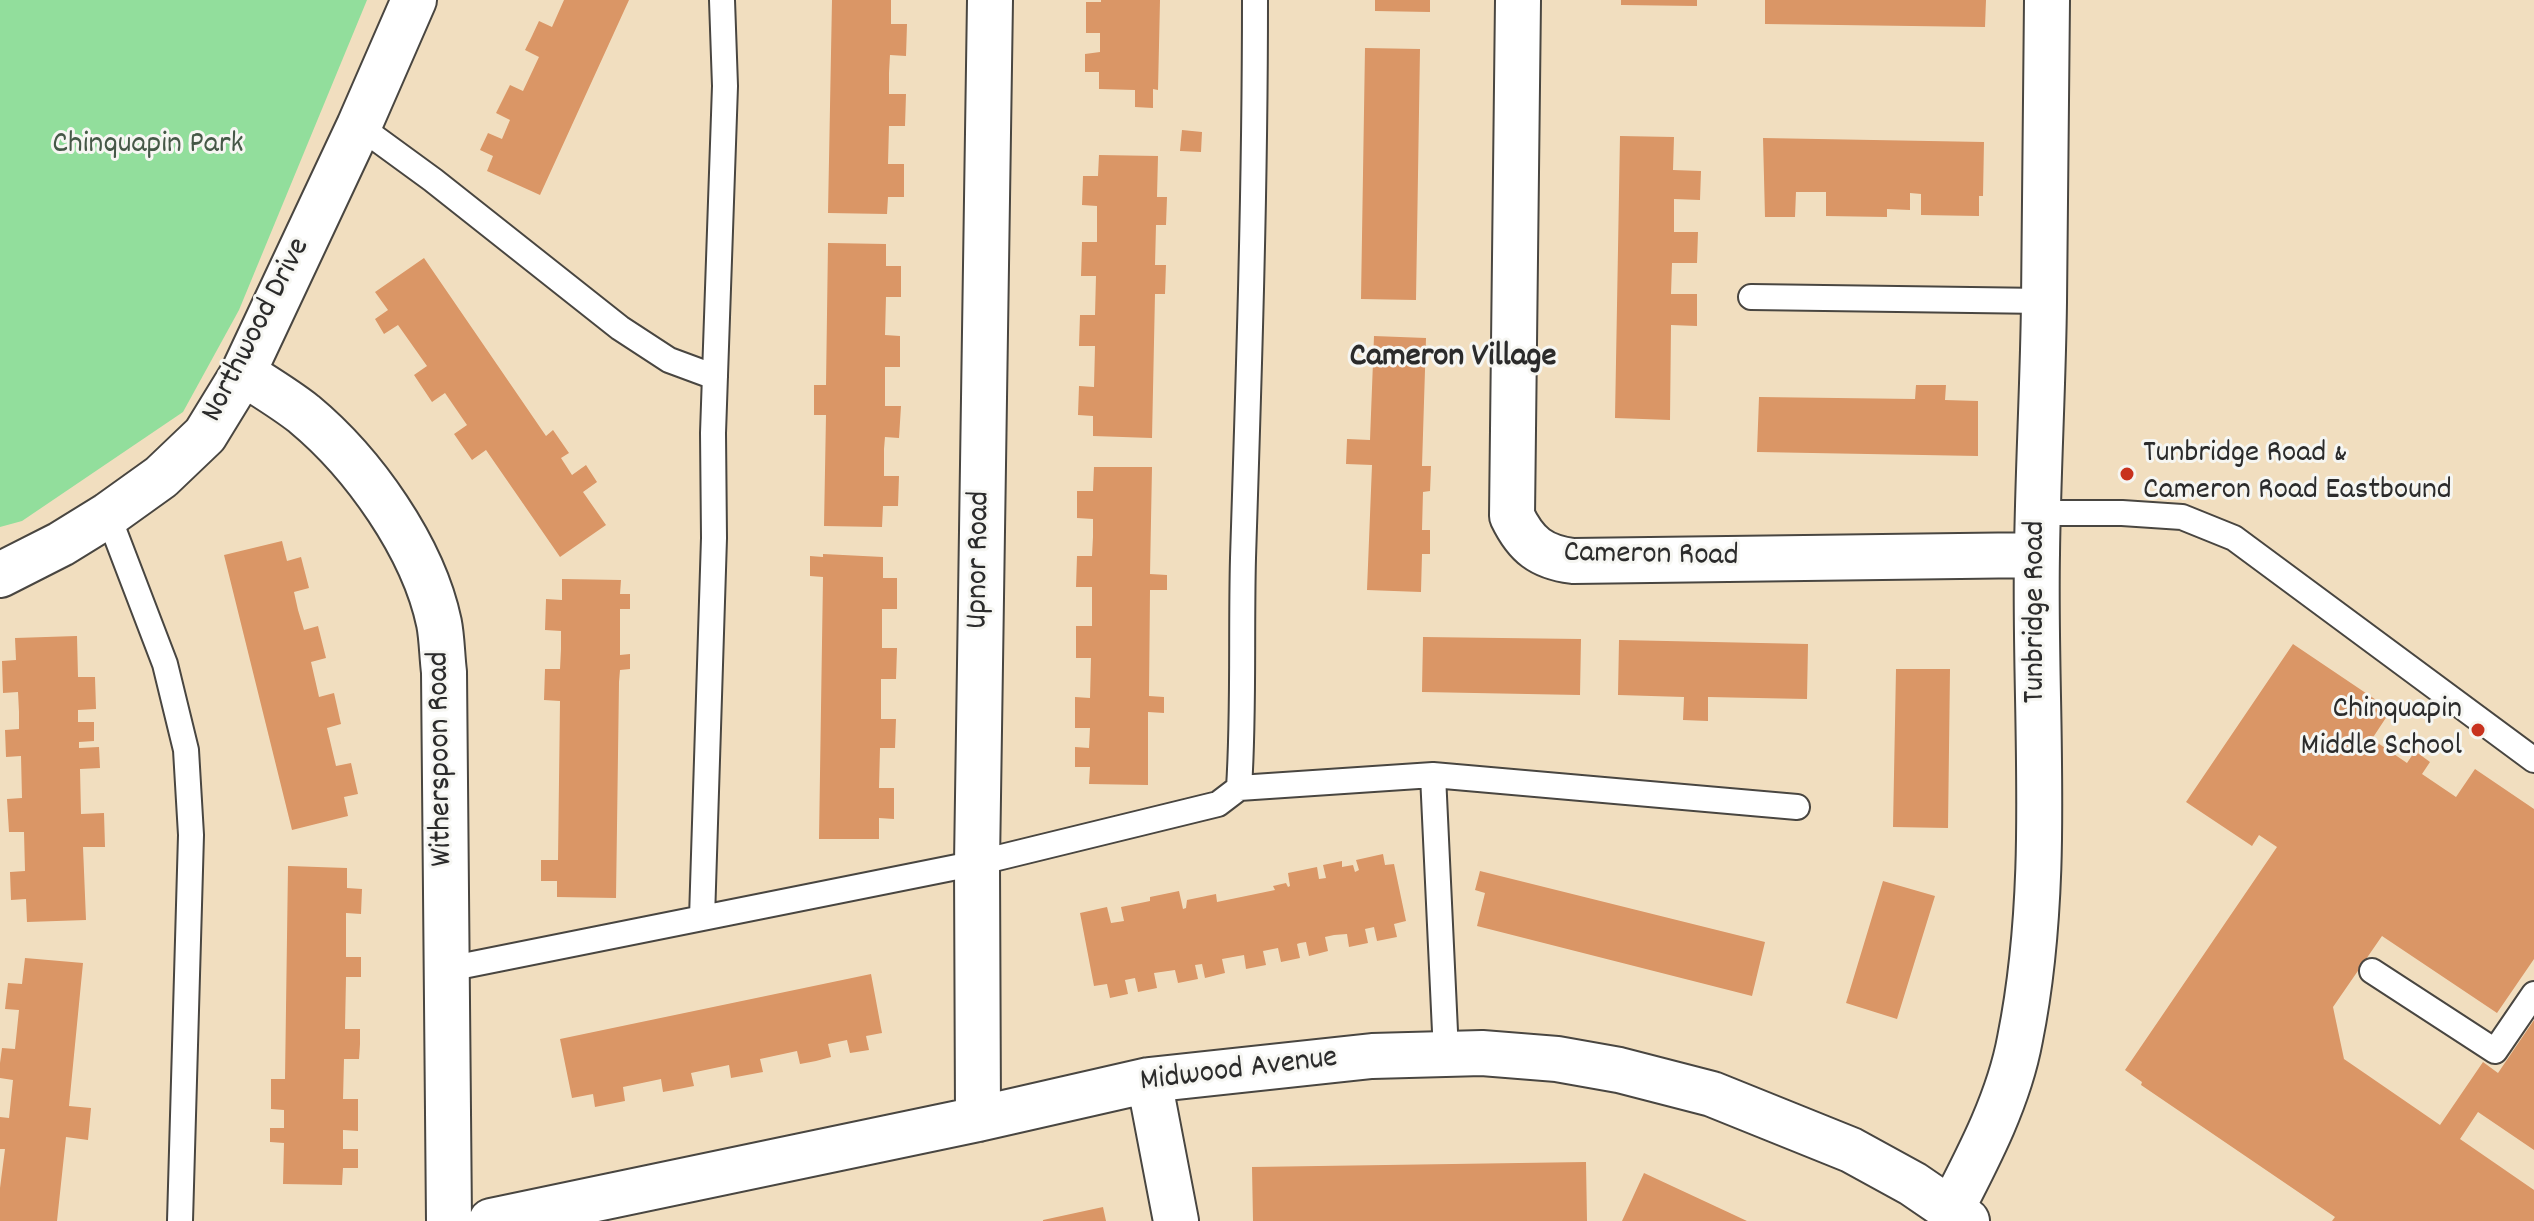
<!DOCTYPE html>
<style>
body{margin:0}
canvas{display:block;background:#f1debf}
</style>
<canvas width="2534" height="1221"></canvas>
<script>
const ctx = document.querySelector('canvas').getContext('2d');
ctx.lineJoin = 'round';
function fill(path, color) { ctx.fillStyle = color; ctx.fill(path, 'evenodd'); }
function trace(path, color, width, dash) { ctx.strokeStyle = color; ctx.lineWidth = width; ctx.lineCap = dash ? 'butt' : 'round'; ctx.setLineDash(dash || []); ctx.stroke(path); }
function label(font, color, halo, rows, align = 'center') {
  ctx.font = font + ' Dekko,sans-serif'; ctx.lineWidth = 6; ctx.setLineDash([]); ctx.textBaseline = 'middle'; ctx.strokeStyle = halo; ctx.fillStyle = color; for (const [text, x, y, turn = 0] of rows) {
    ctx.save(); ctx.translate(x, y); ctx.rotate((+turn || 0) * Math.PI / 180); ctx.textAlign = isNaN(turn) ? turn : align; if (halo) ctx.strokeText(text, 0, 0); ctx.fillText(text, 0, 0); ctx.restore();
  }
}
fill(new Path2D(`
 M 0,0 L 367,0 L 239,310 L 183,412 L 22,521 L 0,527 Z`), '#92de9c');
fill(new Path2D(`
 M 564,0 L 629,0 L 540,195 L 487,171 L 493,156 L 480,150 L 488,133 L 502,139 L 510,120 L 496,113 L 510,85 L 523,91 L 539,57 L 525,50 L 532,36 L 539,21 L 552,27 Z
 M 832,0 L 891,0 L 891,24 L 907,24 L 906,56 L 890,55 L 889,73 L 889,94 L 906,94 L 905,126 L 889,126 L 888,164 L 904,164 L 904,197 L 888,197 L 887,214 L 828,213 Z
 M 1101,0 L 1160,0 L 1158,90 L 1153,89 L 1153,108 L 1135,107 L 1135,90 L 1099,89 L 1099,72 L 1085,72 L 1085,54 L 1100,52 L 1100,33 L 1086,33 L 1086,2 L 1101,2 Z
 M 1375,0 L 1430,0 L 1430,12 L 1375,11 Z
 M 1621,0 L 1697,0 L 1697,6 L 1621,5 Z
 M 1765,0 L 1986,0 L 1985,27 L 1765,24 Z
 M 1365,48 L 1420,49 L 1416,300 L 1361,299 Z
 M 1182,130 L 1202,132 L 1201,152 L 1180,151 Z
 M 1620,136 L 1674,137 L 1673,170 L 1701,171 L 1700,200 L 1674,199 L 1674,232 L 1698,232 L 1697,263 L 1672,263 L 1671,294 L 1697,294 L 1697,326 L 1671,325 L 1670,420 L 1615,418 Z
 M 1763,138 L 1984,142 L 1983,196 L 1979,196 L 1979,216 L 1921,215 L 1921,194 L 1910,193 L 1910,210 L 1887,209 L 1887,217 L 1826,216 L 1826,192 L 1796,192 L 1795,217 L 1765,217 Z
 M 1099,155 L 1158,156 L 1157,197 L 1167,197 L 1166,225 L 1156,225 L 1155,265 L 1166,265 L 1165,294 L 1155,294 L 1152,438 L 1093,436 L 1093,416 L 1078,415 L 1079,386 L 1094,387 L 1095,346 L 1079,346 L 1080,315 L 1095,315 L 1096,276 L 1081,276 L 1082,242 L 1097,242 L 1097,206 L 1082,205 L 1083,176 L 1098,176 Z
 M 828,243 L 886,244 L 886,266 L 901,266 L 901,297 L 886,297 L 885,335 L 900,336 L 900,367 L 885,367 L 885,406 L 901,406 L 899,438 L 885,437 L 884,449 L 884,476 L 899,476 L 898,506 L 883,506 L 882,527 L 824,526 L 826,415 L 814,415 L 814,385 L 826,385 Z
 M 424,258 L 546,436 L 553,430 L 569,453 L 561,458 L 572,475 L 586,465 L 597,482 L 583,492 L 606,525 L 560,557 L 486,450 L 472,460 L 454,434 L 467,425 L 445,393 L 432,402 L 414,375 L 427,366 L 398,325 L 384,334 L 375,319 L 388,310 L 375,292 Z
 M 1374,336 L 1426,338 L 1422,466 L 1431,466 L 1430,491 L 1423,492 L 1422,530 L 1430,530 L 1430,554 L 1422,554 L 1421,592 L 1367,590 L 1372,465 L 1346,464 L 1347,439 L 1370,440 Z
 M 1916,385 L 1946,385 L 1945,400 L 1978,401 L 1978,456 L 1757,452 L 1759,397 L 1915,399 Z
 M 1094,467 L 1152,467 L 1150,574 L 1167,575 L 1167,590 L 1150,590 L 1149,696 L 1164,697 L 1164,713 L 1148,712 L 1148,785 L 1089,784 L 1090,767 L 1075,767 L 1075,747 L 1089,748 L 1090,728 L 1075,728 L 1075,697 L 1090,698 L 1091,658 L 1076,658 L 1076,626 L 1092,626 L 1092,587 L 1076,587 L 1077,556 L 1092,556 L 1093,537 L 1093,519 L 1077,518 L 1077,491 L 1093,491 Z
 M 282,541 L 287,561 L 301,557 L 309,588 L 294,592 L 298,610 L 304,630 L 318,626 L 326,658 L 311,662 L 319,697 L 334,693 L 341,724 L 327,728 L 336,766 L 351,763 L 358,794 L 344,797 L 348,816 L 292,830 L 224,555 Z
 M 823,554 L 883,557 L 883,578 L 897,578 L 897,609 L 882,609 L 882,648 L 897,648 L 896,679 L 881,679 L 881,719 L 896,719 L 895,748 L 880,748 L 879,788 L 894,788 L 894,819 L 879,818 L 879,839 L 819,839 L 823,577 L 810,576 L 810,556 L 823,557 Z
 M 562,579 L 621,580 L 620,594 L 630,594 L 630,609 L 620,609 L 620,655 L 630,654 L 630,669 L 620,670 L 619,682 L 616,898 L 557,897 L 557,881 L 541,881 L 541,860 L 558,860 L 560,701 L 544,700 L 545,669 L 560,669 L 561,649 L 561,631 L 545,630 L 546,599 L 562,600 Z
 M 77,636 L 78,677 L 95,677 L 96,709 L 78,710 L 78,722 L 94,722 L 94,741 L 79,742 L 79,748 L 99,747 L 100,768 L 80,769 L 81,814 L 104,813 L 105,847 L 83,847 L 86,920 L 27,922 L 26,899 L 11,900 L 10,872 L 25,871 L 24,832 L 9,832 L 7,799 L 22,798 L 21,756 L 6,757 L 5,730 L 19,729 L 19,712 L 18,692 L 3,693 L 2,661 L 16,660 L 15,638 Z
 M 1423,637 L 1581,639 L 1580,695 L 1422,692 Z
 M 1619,640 L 1808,644 L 1807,699 L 1708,697 L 1708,721 L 1683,720 L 1684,697 L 1618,695 Z
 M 2293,644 L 2391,710 L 2372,739 L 2407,763 L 2415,751 L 2430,762 L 2422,774 L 2456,797 L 2475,769 L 2534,809 L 2534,959 L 2497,1013 L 2382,936 L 2333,1007 L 2344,1059 L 2440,1125 L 2483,1062 L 2498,1073 L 2534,1020 L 2534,1150 L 2478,1112 L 2460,1139 L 2534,1190 L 2534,1221 L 2332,1221 L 2335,1217 L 2141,1085 L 2142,1082 L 2125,1070 L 2277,847 L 2259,835 L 2252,846 L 2186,802 Z
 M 1896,669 L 1950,669 L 1948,828 L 1893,827 Z
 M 1383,854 L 1385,865 L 1394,864 L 1406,921 L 1394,924 L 1397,937 L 1377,941 L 1374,927 L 1365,929 L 1368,943 L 1349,947 L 1347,934 L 1334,935 L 1325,937 L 1328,951 L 1309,956 L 1306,942 L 1300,943 L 1297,944 L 1300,958 L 1281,962 L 1278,948 L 1263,951 L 1266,965 L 1246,969 L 1244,955 L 1222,959 L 1225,973 L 1205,978 L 1202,964 L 1195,965 L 1198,979 L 1178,983 L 1175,970 L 1154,973 L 1157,988 L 1138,992 L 1135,978 L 1125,980 L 1128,994 L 1110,998 L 1107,984 L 1094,986 L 1080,913 L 1107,907 L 1111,923 L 1124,921 L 1121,907 L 1150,901 L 1150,897 L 1179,891 L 1183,909 L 1186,908 L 1187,900 L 1216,894 L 1217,902 L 1275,890 L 1273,886 L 1286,883 L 1288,887 L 1290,886 L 1288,873 L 1317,867 L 1319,879 L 1326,878 L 1323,865 L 1342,861 L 1342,867 L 1353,865 L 1355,872 L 1359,870 L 1356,860 Z
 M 288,866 L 347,868 L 347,888 L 362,889 L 361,914 L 346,913 L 346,957 L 361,957 L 361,977 L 346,977 L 345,1029 L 360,1029 L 360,1044 L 359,1059 L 344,1059 L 343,1099 L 358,1099 L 358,1131 L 343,1130 L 343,1149 L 358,1149 L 358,1168 L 343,1168 L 342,1185 L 283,1184 L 284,1143 L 270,1142 L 270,1128 L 284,1128 L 284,1110 L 271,1109 L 271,1079 L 285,1079 Z
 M 1480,871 L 1765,942 L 1752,996 L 1477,926 L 1485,893 L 1475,890 Z
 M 1883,881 L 1935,896 L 1897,1019 L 1846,1003 Z
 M 25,958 L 83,963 L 69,1106 L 91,1108 L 88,1140 L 66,1137 L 57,1221 L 0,1221 L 0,1188 L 5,1149 L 0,1149 L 0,1117 L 9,1118 L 13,1080 L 0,1078 L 0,1063 L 2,1048 L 15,1049 L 19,1010 L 5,1009 L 8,983 L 22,984 Z
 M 871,974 L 882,1033 L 866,1036 L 869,1050 L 850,1053 L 847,1040 L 828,1044 L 831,1057 L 816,1061 L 800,1064 L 797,1051 L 760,1059 L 763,1072 L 731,1078 L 729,1065 L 691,1073 L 694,1086 L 679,1089 L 663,1092 L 661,1079 L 623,1087 L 625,1101 L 595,1107 L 593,1094 L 572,1098 L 560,1039 Z
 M 1586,1162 L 1587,1221 L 1253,1221 L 1252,1167 Z
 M 1644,1173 L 1717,1207 L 1747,1221 L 1622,1221 Z
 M 1103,1207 L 1106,1221 L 1043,1221 L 1043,1220 Z`), '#da9666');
const service = new Path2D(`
 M 359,126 L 433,180 L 620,328 L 669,360 L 715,377
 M 1751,297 L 2044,301
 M 2038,513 L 2122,513 L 2182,517 L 2234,538 L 2534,760
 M 108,515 L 165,664 L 186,750 L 191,835 L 180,1221
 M 1433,775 L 1797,807
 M 1239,788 L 1433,775 L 1446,1053
 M 702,918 L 714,538 L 713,433 L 725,86 L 722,0
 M 448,969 L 977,863 L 1218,804 L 1239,788 C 1244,712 1241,635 1243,558 C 1249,372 1255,186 1255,0
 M 2372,971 L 2495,1051 L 2534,994`);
const minor = new Path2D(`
 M 1518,0 L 1512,516 C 1526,545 1541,557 1573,561 L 2037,555
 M 243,373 C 263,386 285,399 304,414 C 363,463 423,547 439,623 C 442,638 442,656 444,672 L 449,1221
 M 0,575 L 61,544 L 108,515 L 161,477 L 205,435 L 243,373 L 359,126 L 414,0
 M 1149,1080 L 1176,1221
 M 978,1119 L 977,863 L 990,0
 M 1951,1210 C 1979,1156 2009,1099 2020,1039 C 2052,880 2034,715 2037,554 C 2038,470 2043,386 2044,302 C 2045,201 2046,101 2047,0
 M 491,1221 L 978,1119 L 1149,1080 L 1372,1056 L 1482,1053 L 1557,1059 L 1619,1070 L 1712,1094 L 1851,1150 L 1913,1184 L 1967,1221`);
trace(service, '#494641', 28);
trace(minor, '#494641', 48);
trace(service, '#fff', 24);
trace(minor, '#fff', 44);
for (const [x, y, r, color] of [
 [2127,474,8,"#c8321e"],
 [2478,730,8,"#c8321e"]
]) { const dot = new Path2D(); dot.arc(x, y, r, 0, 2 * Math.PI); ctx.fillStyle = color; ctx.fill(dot); trace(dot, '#f6f6f2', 3); }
label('32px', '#455847', '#f6f6f2', [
 ["Chinquapin Park",148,147]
]);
label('32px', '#2b2b2b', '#f6f6f2', [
 ["Northwood Drive",258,331,-63],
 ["Cameron Road",1651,557,1],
 ["Upnor Road",981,560,-89],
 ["Tunbridge Road",2038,612,-90],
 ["Witherspoon Road",443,759,-91],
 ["Midwood Avenue",1239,1072,-7]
]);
label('32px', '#2b2b2b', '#f6f6f2', [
 ["Tunbridge Road &",2143,456],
 ["Cameron Road Eastbound",2143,493],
 ["Chinquapin",2462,712,"right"],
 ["Middle School",2462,749,"right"]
], 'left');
label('bold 34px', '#2b2b2b', '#f6f6f2', [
 ["Cameron Village",1453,359]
]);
</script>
